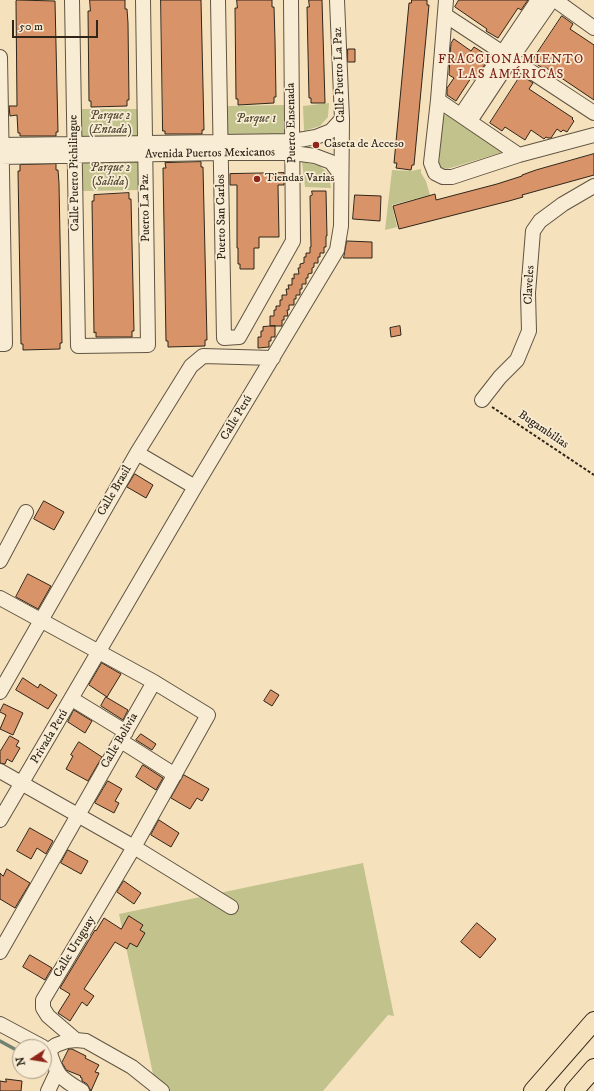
<!DOCTYPE html>
<meta charset="utf-8">
<style>
body{margin:0}
#map{position:relative;width:594px;height:1091px;overflow:hidden;background:#f5e2bd;font-family:"IM FELL DW Pica",serif}
canvas{display:block}
.north{position:absolute;left:12px;top:1039px;width:40px;height:40px;box-sizing:border-box;background:#f8ecd4;border:1px solid #a89c89;border-radius:50%;rotate:258deg;font-size:11px;font-weight:700;line-height:16px;text-align:center;color:#2f2519}
.north::after{content:'';display:block;margin:auto;width:14px;height:18px;background:#8f2418;clip-path:polygon(50% 0,100% 100%,50% 72%,0 100%)}
.scale{position:absolute;left:12px;top:20px;width:86px;height:18px;box-sizing:border-box;border:2px solid #2f2519;border-top:0;padding-left:5px;font-size:12px;line-height:14px;white-space:nowrap;color:#2f2519;-webkit-text-stroke:3px #f8ecd4;paint-order:stroke}
</style>
<div id="map">
<canvas width="594" height="1091"></canvas>
<div class="north">N</div>
<div class="scale">50 m</div>
</div>
<script>
const ctx = document.querySelector('canvas').getContext('2d');
ctx.lineJoin = 'round';
function fill(path, color) { ctx.fillStyle = color; ctx.fill(path, 'evenodd'); }
function trace(path, color, width, dash) { ctx.strokeStyle = color; ctx.lineWidth = width; ctx.lineCap = dash ? 'butt' : 'round'; ctx.setLineDash(dash || []); ctx.stroke(path); }
function label(font, color, halo, rows, align = 'center') {
  ctx.font = font + ' "IM FELL DW Pica",serif'; ctx.lineWidth = 3.5; ctx.setLineDash([]); ctx.textBaseline = 'middle'; ctx.strokeStyle = halo; ctx.fillStyle = color; for (const [text, x, y, turn = 0] of rows) {
    ctx.save(); ctx.translate(x, y); ctx.rotate((+turn || 0) * Math.PI / 180); ctx.textAlign = isNaN(turn) ? turn : align; if (halo) ctx.strokeText(text, 0, 0); ctx.fillText(text, 0, 0); ctx.restore();
  }
}
fill(new Path2D(`
 M 329,103 L 328,117 L 320,126 L 304,131 L 303,106 Z
 M 284,105 L 284,135 L 228,135 L 228,106 Z
 M 82,109 L 139,109 L 139,138 L 82,139 Z
 M 447,114 L 503,152 L 447,169 L 441,168 L 439,164 L 443,116 Z
 M 82,161 L 139,161 L 139,190 L 82,191 Z
 M 302,162 L 320,166 L 329,174 L 331,188 L 305,187 Z
 M 421,169 L 421,173 L 426,181 L 430,195 L 392,205 L 397,227 L 385,230 L 392,170 L 411,171 Z
 M 363,863 L 394,1016 L 388,1015 L 323,1091 L 166,1091 L 157,1084 L 153,1074 L 119,914 Z`), '#c2c28d');
trace(new Path2D(`
 M 0,1041 L 20,1052`), '#718172', 3.5);
const building = new Path2D(`
 M 18,0 L 55,1 L 58,132 L 56,132 L 56,136 L 20,136 L 20,133 L 18,133 L 17,115 L 10,116 L 9,106 L 17,106 L 16,1 Z
 M 90,0 L 125,0 L 125,9 L 127,9 L 128,23 L 129,100 L 127,100 L 127,106 L 91,107 L 91,101 L 89,101 L 88,11 L 90,11 Z
 M 161,0 L 201,0 L 204,130 L 202,130 L 202,134 L 165,134 L 165,131 L 163,131 Z
 M 237,0 L 272,0 L 272,7 L 274,7 L 275,40 L 276,97 L 274,97 L 274,103 L 238,105 L 238,99 L 236,99 L 235,8 L 237,8 Z
 M 309,0 L 322,0 L 325,103 L 311,103 L 311,98 L 309,98 L 307,7 L 309,7 Z
 M 412,0 L 427,0 L 427,5 L 429,5 L 414,165 L 412,165 L 411,170 L 396,168 L 397,163 L 394,163 L 409,3 L 411,3 Z
 M 459,0 L 528,0 L 521,10 L 518,8 L 498,38 L 486,31 L 487,29 L 455,7 Z
 M 562,16 L 573,24 L 570,29 L 594,45 L 594,100 L 545,67 L 544,69 L 532,61 Z
 M 454,39 L 471,51 L 474,47 L 490,57 L 474,80 L 471,78 L 456,101 L 447,95 L 447,88 L 454,78 L 449,75 L 450,58 L 452,55 L 450,54 L 451,44 Z
 M 348,49 L 355,49 L 355,62 L 348,62 Z
 M 521,75 L 533,83 L 529,89 L 573,118 L 572,119 L 574,121 L 567,132 L 563,130 L 561,132 L 557,129 L 551,138 L 548,138 L 546,137 L 544,139 L 531,130 L 525,140 L 505,127 L 502,131 L 490,123 Z
 M 594,154 L 594,175 L 522,195 L 523,197 L 509,201 L 399,229 L 393,206 L 435,194 L 436,200 L 497,184 L 522,176 L 522,175 L 536,170 Z
 M 201,162 L 201,167 L 203,167 L 207,340 L 205,340 L 205,346 L 168,347 L 168,341 L 166,341 L 163,168 L 166,168 L 165,163 Z
 M 56,164 L 56,170 L 58,170 L 59,183 L 62,343 L 60,343 L 60,349 L 23,350 L 23,344 L 21,344 L 18,171 L 20,171 L 20,165 Z
 M 284,173 L 284,185 L 278,185 L 279,237 L 259,237 L 259,248 L 254,248 L 254,269 L 240,269 L 240,264 L 238,264 L 238,248 L 237,248 L 237,185 L 230,185 L 230,174 Z
 M 312,191 L 326,191 L 327,236 L 326,236 L 326,247 L 324,247 L 324,253 L 320,253 L 320,257 L 318,257 L 318,263 L 314,263 L 314,267 L 312,268 L 312,273 L 308,274 L 308,278 L 306,278 L 306,284 L 302,284 L 302,289 L 300,289 L 300,295 L 296,295 L 296,299 L 294,299 L 294,305 L 289,305 L 289,310 L 287,310 L 288,316 L 284,316 L 284,320 L 282,320 L 282,326 L 270,326 L 270,316 L 274,316 L 274,310 L 276,310 L 276,306 L 280,306 L 280,300 L 282,300 L 282,295 L 287,295 L 286,289 L 289,289 L 288,285 L 292,285 L 292,278 L 294,279 L 294,274 L 299,274 L 298,268 L 300,268 L 300,264 L 304,263 L 304,257 L 306,257 L 306,253 L 310,253 L 310,247 L 311,247 L 310,196 L 312,195 Z
 M 129,193 L 129,199 L 131,199 L 134,331 L 132,331 L 132,337 L 96,337 L 96,332 L 94,333 L 92,201 L 94,201 L 94,195 Z
 M 355,195 L 381,196 L 380,221 L 353,219 Z
 M 347,241 L 372,242 L 372,258 L 344,258 Z
 M 275,326 L 275,337 L 271,337 L 271,341 L 269,341 L 269,347 L 258,348 L 258,337 L 261,337 L 261,331 L 263,331 L 263,327 Z
 M 400,326 L 401,335 L 391,337 L 390,328 Z
 M 135,474 L 153,485 L 146,498 L 127,487 Z
 M 44,501 L 64,512 L 54,530 L 34,519 Z
 M 28,574 L 51,586 L 38,609 L 16,597 Z
 M 102,663 L 121,674 L 107,697 L 89,685 Z
 M 23,678 L 38,688 L 40,684 L 57,695 L 48,709 L 16,690 Z
 M 271,690 L 279,695 L 272,706 L 264,701 Z
 M 106,697 L 128,710 L 123,720 L 101,706 Z
 M 4,704 L 23,713 L 13,735 L 0,729 L 6,715 L 0,712 Z
 M 74,710 L 92,721 L 85,733 L 68,722 Z
 M 141,734 L 156,744 L 152,750 L 136,740 Z
 M 10,736 L 19,741 L 16,746 L 20,748 L 12,762 L 7,759 L 5,764 L 0,763 L 0,752 Z
 M 79,742 L 102,757 L 88,781 L 66,769 L 73,756 L 71,755 Z
 M 143,765 L 163,778 L 156,790 L 136,777 Z
 M 184,775 L 209,789 L 202,801 L 197,798 L 190,809 L 171,798 Z
 M 108,781 L 122,789 L 115,801 L 119,803 L 114,813 L 95,803 Z
 M 159,820 L 179,833 L 171,847 L 151,835 Z
 M 30,828 L 53,841 L 46,854 L 37,848 L 31,859 L 17,851 Z
 M 68,850 L 88,861 L 81,874 L 61,863 Z
 M 7,869 L 30,883 L 15,908 L 0,899 L 0,873 L 3,876 Z
 M 124,881 L 141,893 L 134,904 L 117,892 Z
 M 129,916 L 143,925 L 140,930 L 145,933 L 137,947 L 130,943 L 127,949 L 115,942 L 84,989 L 94,996 L 87,1006 L 82,1002 L 70,1021 L 58,1013 L 70,994 L 60,988 L 95,930 L 96,931 L 104,918 L 121,929 Z
 M 477,923 L 496,939 L 480,958 L 461,942 Z
 M 30,955 L 52,968 L 45,980 L 23,967 Z
 M 69,1049 L 72,1049 L 86,1056 L 85,1058 L 99,1065 L 95,1072 L 99,1073 L 91,1091 L 87,1084 L 82,1081 L 82,1078 L 80,1077 L 81,1076 L 66,1070 L 64,1066 L 62,1063 Z
 M 6,1079 L 22,1081 L 21,1091 L 0,1091 L 0,1081 L 6,1082 Z`);
fill(building, '#d99368');
trace(building, '#2f2519', 1);
const minor = new Path2D(`
 M 72,0 L 78,346 L 148,345 L 143,0
 M 218,0 L 224,338 L 239,337 L 293,241 L 291,0
 M 446,0 L 438,100 L 431,163 L 435,173 L 443,177 L 452,177 L 519,155 L 594,135
 M 555,0 L 594,28
 M 445,15 L 594,113
 M 0,57 L 5,344 L 0,344
 M 438,100 L 519,155
 M 461,115 L 538,0
 M 470,121 L 511,59 L 552,0
 M 0,145 L 293,141 L 316,137 L 331,131 L 342,119
 M 0,157 L 221,153 L 293,153 L 315,156 L 331,162 L 341,175
 M 482,400 L 500,377 L 517,360 L 529,331 L 528,293 L 533,231 L 540,221 L 563,204 L 594,186
 M 137,453 L 195,487
 M 0,561 L 26,512
 M 0,598 L 154,682 L 208,715 L 134,847 L 43,1000 L 43,1008 L 48,1016 L 76,1040
 M 0,692 L 137,453 L 191,366 L 203,356 L 273,358
 M 72,699 L 126,732
 M 121,741 L 175,775
 M 0,771 L 134,847 L 231,907
 M 0,820 L 195,487 L 337,250 L 341,226 L 342,119 L 337,0
 M 0,952 L 154,682
 M 0,1024 L 43,1047
 M 44,1048 L 49,1050 C 57,1076 59,1077 82,1091
 M 49,1050 L 56,1045 L 67,1041 L 76,1040 L 86,1041 L 132,1067 L 162,1091
 M 48,1091 L 57,1072`);
const major = new Path2D(`
 M 533,1091 L 594,1021
 M 574,1091 L 594,1068`);
trace(minor, '#605442', 16);
trace(major, '#2f2519', 20);
trace(new Path2D(`
 M 492,407 L 594,475`), '#2f2519', 2, [3, 2]);
trace(minor, '#f8ecd4', 14);
trace(major, '#f5e2bd', 18);
for (const [x, y, r, color] of [
 [316,145,4,"#8f2418"],
 [257,179,4,"#8f2418"]
]) { const dot = new Path2D(); dot.arc(x, y, r, 0, 2 * Math.PI); ctx.fillStyle = color; ctx.fill(dot); trace(dot, '#f8ecd4', 1.5); }
label('12px', '#2f2519', '#f8ecd4', [
 ["Calle Puerto La Paz",340,75,-92],
 ["Puerto Ensenada",292,123,-91],
 ["Avenida Puertos Mexicanos",210,154,-1],
 ["Calle Puerto Pichilingue",75,173,-91],
 ["Puerto La Paz",146,208,-91],
 ["Puerto San Carlos",222,217,-91],
 ["Claveles",530,285,-87],
 ["Calle Perú",237,418,-59],
 ["Bugambilias",543,430,34],
 ["Calle Brasil",115,491,-60],
 ["Privada Perú",50,737,-59],
 ["Calle Bolivia",120,741,-60],
 ["Calle Uruguay",75,947,-59]
]);
label('italic 12px', '#544c36', '#f8ecd4', [
 ["Parque 2",110,117],
 ["(Entada)",110,131],
 ["Parque 1",256,120],
 ["Parque 2",110,169],
 ["(Salida)",110,183]
]);
label('12px', '#2f2519', '#f8ecd4', [
 ["Caseta de Acceso",324,145],
 ["Tiendas Varias",265,179]
], 'left');
ctx.letterSpacing = '1px';
label('13px', '#7a1f14', '#f8ecd4', [
 ["FRACCIONAMIENTO",511,60],
 ["LAS AMÉRICAS",511,75]
]);
ctx.letterSpacing = '0px';
</script>
